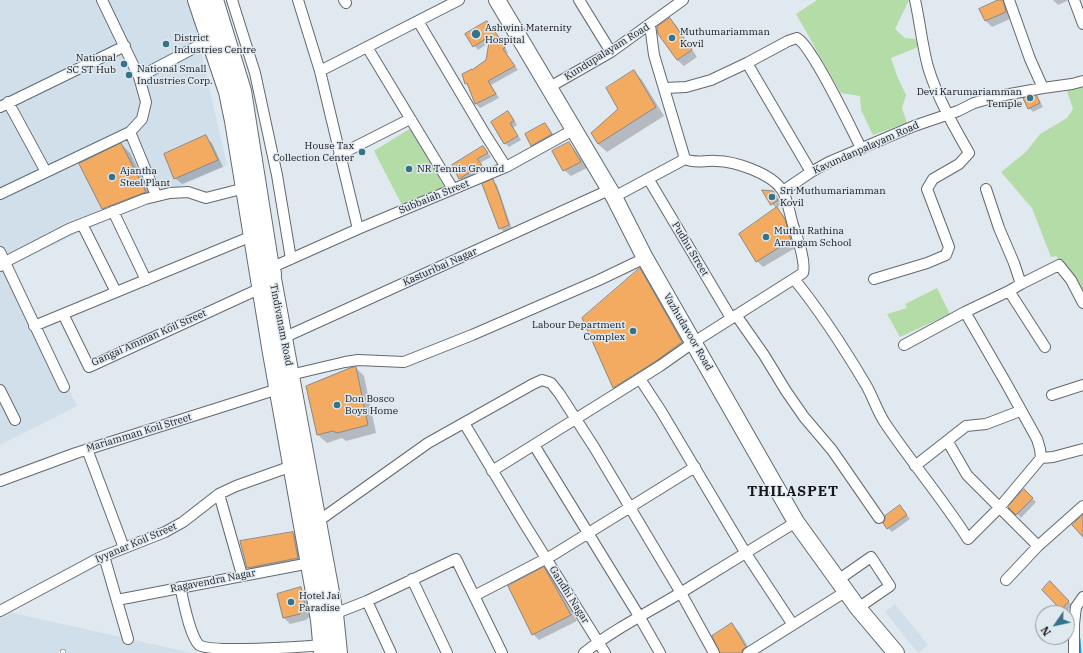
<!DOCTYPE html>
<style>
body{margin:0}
#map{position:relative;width:1083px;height:653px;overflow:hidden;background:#e1e9f0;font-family:"IBM Plex Serif",serif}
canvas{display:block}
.north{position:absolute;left:1035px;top:605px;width:40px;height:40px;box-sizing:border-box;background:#e1e9f0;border:1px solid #8f959a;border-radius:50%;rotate:236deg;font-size:11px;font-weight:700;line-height:16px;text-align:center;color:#15181a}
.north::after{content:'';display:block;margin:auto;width:14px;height:18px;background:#347388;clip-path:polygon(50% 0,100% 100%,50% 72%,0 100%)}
</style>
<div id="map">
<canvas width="1083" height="653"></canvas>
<div class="north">N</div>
</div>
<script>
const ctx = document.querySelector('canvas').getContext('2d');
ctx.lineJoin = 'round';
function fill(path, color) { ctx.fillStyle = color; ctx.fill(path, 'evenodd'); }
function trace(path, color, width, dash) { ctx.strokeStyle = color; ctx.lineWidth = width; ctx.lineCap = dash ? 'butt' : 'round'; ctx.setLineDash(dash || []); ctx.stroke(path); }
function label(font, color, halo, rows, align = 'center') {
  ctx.font = font + ' "IBM Plex Serif",serif'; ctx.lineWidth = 3; ctx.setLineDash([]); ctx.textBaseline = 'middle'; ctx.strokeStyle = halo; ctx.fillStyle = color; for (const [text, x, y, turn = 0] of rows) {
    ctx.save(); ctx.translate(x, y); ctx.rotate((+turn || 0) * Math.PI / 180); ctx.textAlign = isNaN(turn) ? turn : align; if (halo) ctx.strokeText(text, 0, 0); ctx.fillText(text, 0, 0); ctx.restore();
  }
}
fill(new Path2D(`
 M 0,0 L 186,0 L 194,21 L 227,165 L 10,265 L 77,406 L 0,445 Z
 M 895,604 L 928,645 L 918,653 L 885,612 Z
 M 0,610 L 192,653 L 0,653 Z`), '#d0dfea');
fill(new Path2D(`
 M 817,0 L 909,0 L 895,29 L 905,38 L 916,39 L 918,47 L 891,58 L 897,76 L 906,95 L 902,108 L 907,123 L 873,135 L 861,110 L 860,96 L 841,93 L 796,14 Z
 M 1083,84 L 1083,292 L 1081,293 L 1056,256 L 1051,257 L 1032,208 L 1001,172 L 1026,152 L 1040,134 L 1067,118 L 1073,109 L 1066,88 Z
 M 411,128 L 445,188 L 403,207 L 374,151 Z
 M 937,288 L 950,314 L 900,337 L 887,314 L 907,308 L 905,304 Z`), '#b3dca7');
fill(new Path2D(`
 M 1000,0 L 1003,0 L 1008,5 L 1012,18 L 992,27 L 986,21 L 981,10 Z
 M 1053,0 L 1069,0 L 1058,5 Z
 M 670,19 L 676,25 L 697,57 L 684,66 L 677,60 L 659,33 Z
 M 491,26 L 502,41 L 508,53 L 506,54 L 518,70 L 491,85 L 499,98 L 480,108 L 476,104 L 463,75 L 473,71 L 487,60 L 490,42 L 478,50 L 466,35 Z
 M 634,71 L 642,80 L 664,116 L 607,152 L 598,144 L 619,109 Z
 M 1036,97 L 1040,101 L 1043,107 L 1033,112 L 1029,108 Z
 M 508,112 L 512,116 L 517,125 L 513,128 L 521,140 L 509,147 L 505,143 L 492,122 Z
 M 545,124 L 556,138 L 536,149 L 532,145 Z
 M 205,137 L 212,143 L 223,167 L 182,184 L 175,178 Z
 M 121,144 L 130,153 L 153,200 L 111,217 L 102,209 Z
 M 569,144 L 575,150 L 587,168 L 571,176 L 564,170 Z
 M 483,147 L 491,157 L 480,163 L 485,169 L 464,182 L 460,178 Z
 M 493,181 L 497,185 L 512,229 L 504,232 L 500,228 Z
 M 773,192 L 781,201 L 779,202 L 781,205 L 776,208 L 772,204 Z
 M 777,209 L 783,215 L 791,227 L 797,247 L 763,267 L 757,261 Z
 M 640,269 L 648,277 L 690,351 L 622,395 L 614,387 Z
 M 356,368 L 364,376 L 376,433 L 346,441 L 342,438 L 327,443 L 318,435 L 307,386 Z
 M 1024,490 L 1036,502 L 1021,518 L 1010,507 Z
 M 900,507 L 910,519 L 892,532 L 888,528 Z
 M 293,533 L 302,541 L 306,567 L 256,576 L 248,568 L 241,542 Z
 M 544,568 L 550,575 L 577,621 L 539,640 L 533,634 Z
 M 1050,582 L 1072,605 L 1066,613 L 1044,590 Z
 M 300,588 L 307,595 L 311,617 L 308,618 L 306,620 L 290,624 L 284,618 Z
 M 732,624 L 740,633 L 752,653 L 721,653 Z`), '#0003');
trace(new Path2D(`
 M 1079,639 L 1080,653`), '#2e98cf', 3);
const building = new Path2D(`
 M 998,0 L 1003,0 L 1006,12 L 985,21 L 979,9 Z
 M 670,18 L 692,50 L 677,60 L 658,34 L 657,27 Z
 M 487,21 L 498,36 L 505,48 L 503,49 L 515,66 L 488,81 L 496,94 L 475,104 L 467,83 L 465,84 L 462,74 L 472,69 L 472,70 L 486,60 L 490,36 L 473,47 L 465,34 Z
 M 634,70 L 656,107 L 598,144 L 591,133 L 618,109 L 606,88 Z
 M 1037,96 L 1040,103 L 1028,109 L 1023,98 Z
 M 508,111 L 514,121 L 510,123 L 518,136 L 504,144 L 491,122 Z
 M 545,123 L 552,134 L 531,146 L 525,134 Z
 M 206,135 L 218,160 L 174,179 L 164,154 Z
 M 569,142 L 581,162 L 563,171 L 552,151 Z
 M 121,143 L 146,192 L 102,209 L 79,164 Z
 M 483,146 L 488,153 L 477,159 L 482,165 L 459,179 L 452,165 Z
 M 493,179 L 499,194 L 509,225 L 499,229 L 482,184 Z
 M 762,190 L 773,191 L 777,197 L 776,198 L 778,200 L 771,205 Z
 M 777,207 L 785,219 L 791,240 L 756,262 L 739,234 Z
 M 640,268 L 682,342 L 656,361 L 613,388 L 582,318 Z
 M 356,367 L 368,425 L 337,433 L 333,431 L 317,435 L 306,386 L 350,368 Z
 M 1024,489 L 1033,498 L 1016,515 L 1008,507 Z
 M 900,505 L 907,515 L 887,529 L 883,523 L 885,520 L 885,516 Z
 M 1083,515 L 1083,537 L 1072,525 Z
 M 293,532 L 298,558 L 247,568 L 240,541 Z
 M 544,567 L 571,615 L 532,635 L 508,586 Z
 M 1050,581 L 1069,601 L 1061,610 L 1042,590 Z
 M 301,587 L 306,610 L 302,612 L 300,614 L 283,618 L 277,594 Z
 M 732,623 L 746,647 L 742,650 L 742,653 L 720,653 L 712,636 Z`);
fill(building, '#f3ab62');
trace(building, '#8d8780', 1);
const lane = new Path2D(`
 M 63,653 L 63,652`);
const street = new Path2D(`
 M 102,0 L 139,77 L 213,38
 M 232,0 L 255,73 L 277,175 L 291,259
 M 344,0 L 346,3
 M 579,0 L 611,52
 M 1074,0 L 1083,24
 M 418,21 L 485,134 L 506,167
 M 650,25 L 654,55 L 685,159
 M 367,47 L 453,189
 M 747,63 L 811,172
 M 320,71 L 459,0
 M 548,88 L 611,52 L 683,0
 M 665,88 L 686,87 L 711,80 L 747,63 L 788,41 L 797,38 C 805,43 809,52 814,59 C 832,88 846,118 861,148
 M 1043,88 L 1072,84 L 1083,81
 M 8,102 L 46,172
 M 0,107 L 125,46
 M 130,132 L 156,195
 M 339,155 L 410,119
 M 649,180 L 731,318
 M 986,189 L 999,228 L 1014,263 L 1021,284
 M 783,191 L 811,172 L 829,162 L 914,126 L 958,111 L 974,103 L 999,96 L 1043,88 L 1030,59 L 1009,0
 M 0,194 L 130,132 L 142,119 L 146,102 L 139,77
 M 113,211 L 146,280
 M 82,224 L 116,292
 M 358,229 L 506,167 L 573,130
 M 0,252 L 64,387
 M 0,266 L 5,262 L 69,229 L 145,199 L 170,193 L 188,192 L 206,198 L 245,188
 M 276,274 L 275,266 L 358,229 L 320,71 L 298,0
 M 794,279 C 821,312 844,348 866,385 C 873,397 877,411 885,423 C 911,462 943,499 968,539 L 999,508 L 1041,458 L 1040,449 L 1037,439 L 1006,383 L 965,312
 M 874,279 L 927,263 L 946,255 L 949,247 L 927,189 L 933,179 L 959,164 L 969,153 C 953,125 937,97 928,67 C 922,45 920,22 915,0
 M 1009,291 L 1045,347
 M 63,314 L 89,367 L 261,288
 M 736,315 L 764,355 L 786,391 L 804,417 L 832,450 L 879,518
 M 34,326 L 252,236
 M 280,338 L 283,338 L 609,190
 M 904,345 L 965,312 L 1009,291 L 1021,284 L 1059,265 L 1071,280 L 1083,303
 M 290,375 L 345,362 L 358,360 L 404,362 L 472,335 L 599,280 L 645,258
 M 640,379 L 661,411 L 745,552 L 793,625
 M 0,390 L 15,420
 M 1052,395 L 1083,385
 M 464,423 L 524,523 L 605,653
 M 948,442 L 967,475 L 1038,546 L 1006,580
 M 534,445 L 639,616 L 660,653
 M 87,449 L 124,548
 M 1041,458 L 1053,457 L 1083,449
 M 915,466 L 966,426 L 986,424 L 1020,411
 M 492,471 L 614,395 L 660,366 L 694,342 L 803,273 C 806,260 797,237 793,225 C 790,215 787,197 782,190 C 771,173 734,161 716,161 C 705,160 696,164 685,159 L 614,197
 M 0,481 L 76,453 L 278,389
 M 219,494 L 242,575
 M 317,522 L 428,443 L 533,384 L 542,380 L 551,383 L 559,393 L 594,447 L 681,593 L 714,653
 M 1038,546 L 1083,506
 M 104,556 L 128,639
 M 412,579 L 447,653
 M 838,580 L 871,557 L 890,586 L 858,608
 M 180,587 C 184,602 189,634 199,645 C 212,653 301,647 322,645
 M 474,596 L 553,555 L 695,467
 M 117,600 L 310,563
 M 367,601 L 391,653
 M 0,611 L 99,558 L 165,532 L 183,522 L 219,494 L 236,486 L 292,466
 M 334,614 L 367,601 L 456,559 L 502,653
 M 584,653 C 614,629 649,612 682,592 C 720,569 758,545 796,522
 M 748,653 L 845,592
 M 1074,653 L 1074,624 L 1076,607 L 1083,597`);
const primary = new Path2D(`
 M 497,0 L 614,197 L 645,258 L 796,522 L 858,608 L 896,653`);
const highway = new Path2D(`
 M 197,0 L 228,92 L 234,121 L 272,353 L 320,620 L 323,653
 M 214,0 L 242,91 L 270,268 L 334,614 L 338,653`);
trace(lane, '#62696e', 6);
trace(street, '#62696e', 12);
trace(primary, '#62696e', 18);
trace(highway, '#62696e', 20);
trace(lane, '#fff', 5);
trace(street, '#fff', 10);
trace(primary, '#fff', 16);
trace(highway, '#fff', 18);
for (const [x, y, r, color] of [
 [476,34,5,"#347388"],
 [672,38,4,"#347388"],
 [166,44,4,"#347388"],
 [124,64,4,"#347388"],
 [129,75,4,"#347388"],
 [1030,98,4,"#347388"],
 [362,152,4,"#347388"],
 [409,169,4,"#347388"],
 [112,177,4,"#347388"],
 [772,197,4,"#347388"],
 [766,237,4,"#347388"],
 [633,331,4,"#347388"],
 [337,405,4,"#347388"],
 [291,602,4,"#347388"]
]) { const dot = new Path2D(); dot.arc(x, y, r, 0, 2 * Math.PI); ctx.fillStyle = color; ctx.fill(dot); trace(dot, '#e1e9f0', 1.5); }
label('10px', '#15181a', '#e1e9f0', [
 ["Ashwini Maternity",485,28],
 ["Hospital",485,40],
 ["Muthumariamman",680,32],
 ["Kovil",680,44],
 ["District",174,38],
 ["Industries Centre",174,50],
 ["National",116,58,"right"],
 ["SC ST Hub",116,70,"right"],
 ["National Small",137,69],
 ["Industries Corp.",137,81],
 ["Devi Karumariamman",1022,92,"right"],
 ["Temple",1022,104,"right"],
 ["House Tax",354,146,"right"],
 ["Collection Center",354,158,"right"],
 ["NR Tennis Ground",417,169],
 ["Ajantha",120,171],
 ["Steel Plant",120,183],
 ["Sri Muthumariamman",780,191],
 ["Kovil",780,203],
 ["Muthu Rathina",774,231],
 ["Arangam School",774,243],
 ["Labour Department",625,325,"right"],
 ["Complex",625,337,"right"],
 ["Don Bosco",345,399],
 ["Boys Home",345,411],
 ["Hotel Jai",299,596],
 ["Paradise",299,608]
], 'left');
label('10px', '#15181a', '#e1e9f0', [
 ["Kundupalayam Road",607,52,-32],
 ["Kavundanpalayam Road",866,148,-24],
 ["Subbaiah Street",434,197,-22],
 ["Pudhu Street",690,249,59],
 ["Kasturibai Nagar",440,267,-24],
 ["Tindivanam Road",281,325,79],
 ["Vazhudavoor Road",688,332,60],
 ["Gangai Amman Koil Street",149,338,-24],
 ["Mariamman Koil Street",139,433,-17],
 ["Iyyanar Koil Street",136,543,-23],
 ["Ragavendra Nagar",213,581,-11],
 ["Gandhi Nagar",569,595,58]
]);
ctx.letterSpacing = '1px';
label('bold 14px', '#15181a', '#e1e9f0', [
 ["THILASPET",793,492]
]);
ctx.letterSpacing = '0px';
</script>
